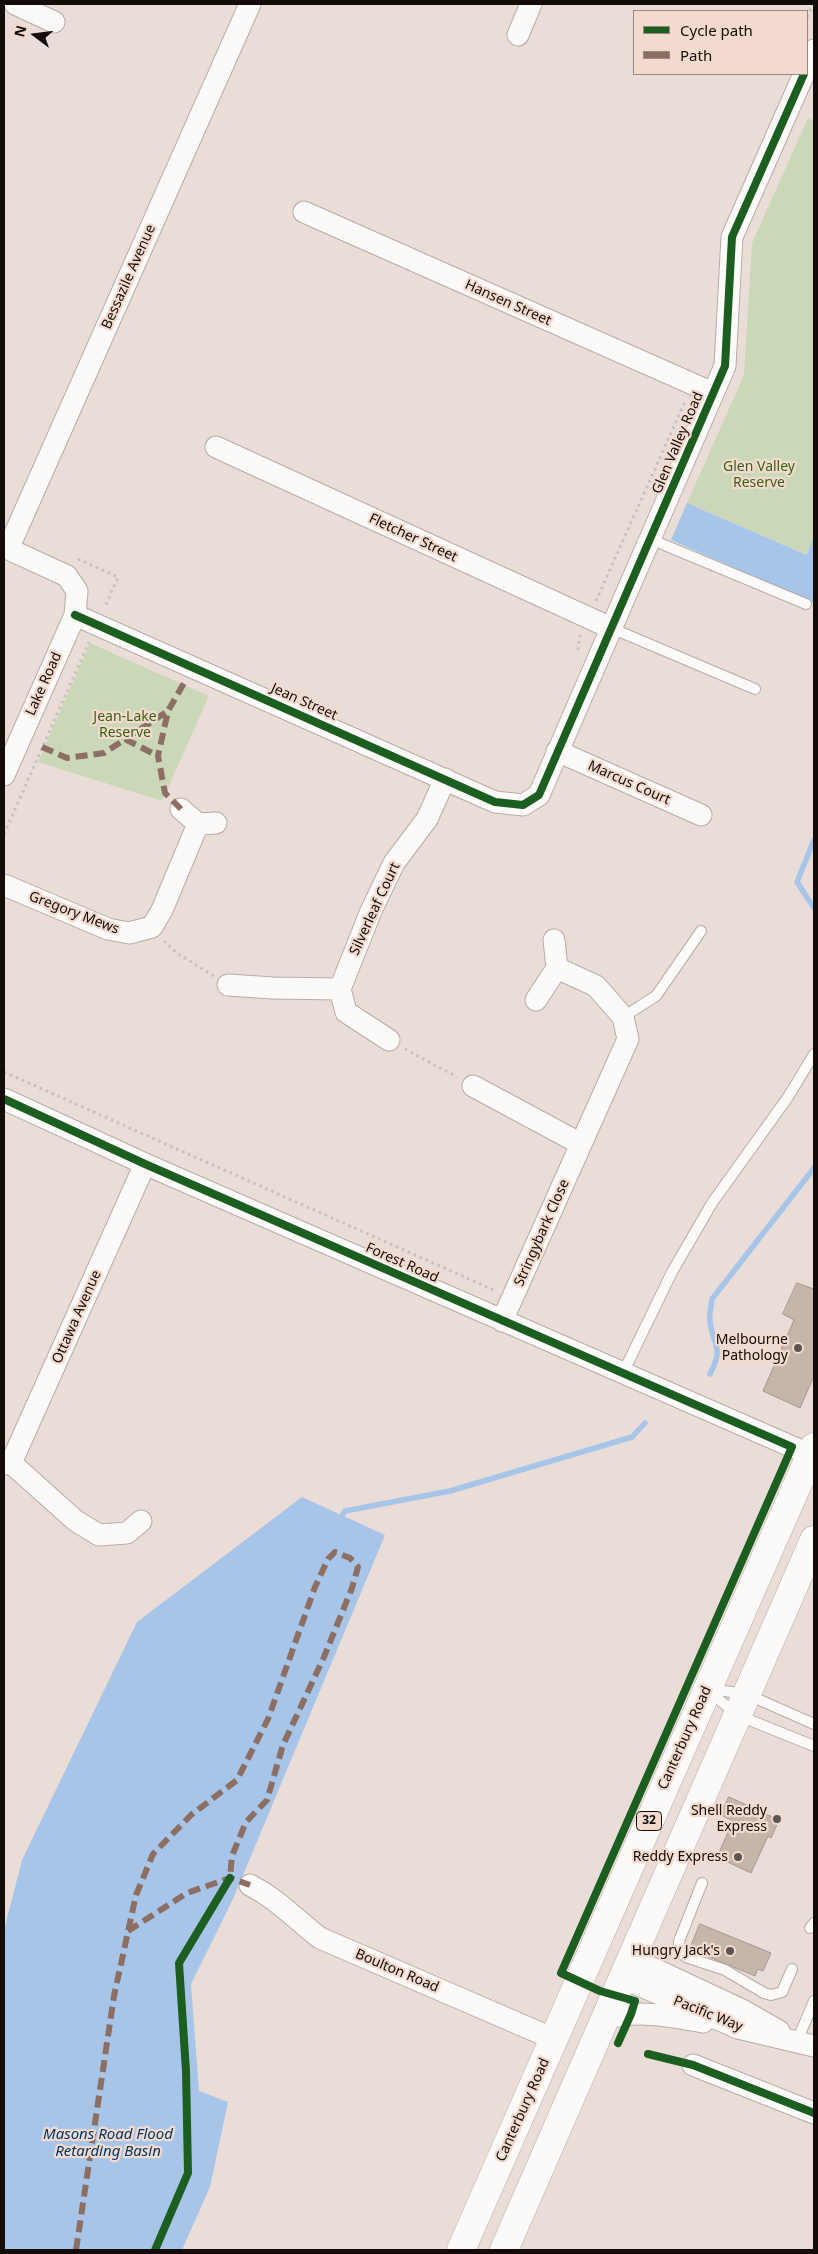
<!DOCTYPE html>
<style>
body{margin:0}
#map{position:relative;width:818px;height:2254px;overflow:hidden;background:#eaddd7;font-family:"Noto Sans",sans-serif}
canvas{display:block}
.frame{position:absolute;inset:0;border:5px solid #130c08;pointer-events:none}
.legend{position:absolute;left:633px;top:10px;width:175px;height:65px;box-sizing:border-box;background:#f2dacf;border:1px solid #99887f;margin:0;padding:6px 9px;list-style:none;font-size:15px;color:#130c08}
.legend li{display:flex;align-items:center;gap:10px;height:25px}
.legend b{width:25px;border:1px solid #99887f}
.north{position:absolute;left:10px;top:10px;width:50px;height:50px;-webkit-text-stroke:4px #f2dacf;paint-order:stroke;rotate:285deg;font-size:14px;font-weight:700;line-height:20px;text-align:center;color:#130c08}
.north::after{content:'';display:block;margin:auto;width:18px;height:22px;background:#130c08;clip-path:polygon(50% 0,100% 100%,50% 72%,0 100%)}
</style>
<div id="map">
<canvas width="818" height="2254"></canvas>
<div class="frame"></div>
<ul class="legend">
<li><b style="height:6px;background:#1b5e20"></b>Cycle path</li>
<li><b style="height:6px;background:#8d6e63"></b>Path</li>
</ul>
<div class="north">N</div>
</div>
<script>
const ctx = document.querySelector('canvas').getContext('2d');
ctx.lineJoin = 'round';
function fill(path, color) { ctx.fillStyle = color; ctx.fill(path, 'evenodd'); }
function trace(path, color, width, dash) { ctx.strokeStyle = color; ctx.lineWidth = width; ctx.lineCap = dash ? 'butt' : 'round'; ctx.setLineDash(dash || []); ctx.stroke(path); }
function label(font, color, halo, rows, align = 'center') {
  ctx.font = font + ' "Noto Sans",sans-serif'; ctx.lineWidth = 4.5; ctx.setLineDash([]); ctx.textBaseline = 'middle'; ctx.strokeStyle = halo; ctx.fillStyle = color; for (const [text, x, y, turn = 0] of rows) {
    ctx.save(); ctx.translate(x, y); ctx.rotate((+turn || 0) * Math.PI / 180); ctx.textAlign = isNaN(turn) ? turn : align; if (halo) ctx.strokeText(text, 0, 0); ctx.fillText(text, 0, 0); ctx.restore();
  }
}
fill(new Path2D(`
 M 808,118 L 814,121 L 814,535 L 808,555 L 687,503 L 744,375 L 752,243 Z
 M 90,643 L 209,696 L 162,801 L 38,762 Z`), '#cad8b7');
fill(new Path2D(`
 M 687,503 L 807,555 L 814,535 L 814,603 L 671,540 Z
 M 302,1497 L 385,1535 L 233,1899 L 191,1984 L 199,2091 L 228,2102 L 210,2187 L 182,2250 L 4,2250 L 4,1930 L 22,1860 L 137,1622 Z`), '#a7c5e8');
trace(new Path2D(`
 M 814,840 L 797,882 L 814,908
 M 710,1374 C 724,1347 714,1348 710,1322 C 709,1315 711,1306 712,1299 L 814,1168
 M 338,1522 L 345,1511 L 450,1491 L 632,1437 L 645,1423`), '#a7c5e8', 5.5);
const building = new Path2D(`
 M 797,1283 L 814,1289 L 814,1376 L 800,1408 L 763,1391 L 794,1320 L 783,1314 Z
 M 729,1797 L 779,1820 L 771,1838 L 768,1836 L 751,1873 L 717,1857 L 733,1821 L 721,1815 Z
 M 700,1924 L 771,1953 L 763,1971 L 758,1969 L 755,1976 L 690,1949 Z`);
fill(building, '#c6b6aa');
trace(building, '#a19893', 1);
const service = new Path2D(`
 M 650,539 L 806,604
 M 611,628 L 755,689
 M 623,1017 L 656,996 L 701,931
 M 623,1373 L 672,1272 L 712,1203 L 788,1097 L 814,1054
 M 710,1689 L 746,1694 L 814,1724
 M 709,1691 L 737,1715 L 814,1746
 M 702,1883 L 679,1941 C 678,1949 680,1952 686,1957 L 725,1970 L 764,1993 L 771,1995 L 782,1992 L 792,1969
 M 810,1928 L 814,1923
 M 797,2041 L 814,2001`);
const minor = new Path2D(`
 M 15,4 L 54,22
 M 518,35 L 531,4
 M 807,67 L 814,50
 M 304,212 L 713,393
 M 216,447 L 611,628
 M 4,547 L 67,576 L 77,591 L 75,615 L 4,775
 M 8,549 L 250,4
 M 75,615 L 495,802 L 523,805 L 539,795 L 725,366 L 732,237 L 804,74
 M 557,751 L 701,815
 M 181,809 L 198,824 L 216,823
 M 4,885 L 108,929 L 129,933 L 152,927 L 162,910 L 198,824
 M 228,985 L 273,988 L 340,989 L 346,1012 L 389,1040
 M 340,989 L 371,911 L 394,863 L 427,819 L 445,779
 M 536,1000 L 557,968 L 554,940
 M 473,1086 L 581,1144
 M 4,1099 L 145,1164 L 811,1455
 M 502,1321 L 628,1039 L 623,1017 L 596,986 L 557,968
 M 11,1463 L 76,1521 L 99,1535 L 127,1533 L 141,1521
 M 4,1464 L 11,1463 L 145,1164
 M 250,1885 C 279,1900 295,1919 320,1938 L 554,2039
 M 631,1958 L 744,2011 L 779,2031
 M 623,1978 L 738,2028 L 814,2046
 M 605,2019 C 636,2009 671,2016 703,2022
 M 693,2065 L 814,2113`);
const primary = new Path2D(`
 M 461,2250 L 814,1447
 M 504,2250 L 814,1540`);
trace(service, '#b6aca7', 12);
trace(minor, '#b6aca7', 23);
trace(primary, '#b6aca7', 29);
trace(new Path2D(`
 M 807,17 L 813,4
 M 78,559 L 118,577 L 105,607 L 106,607
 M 596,601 L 684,404 L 682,401
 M 578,650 L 580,634
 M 4,834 L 89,642
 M 164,941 L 178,954 L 214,976
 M 405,1049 L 457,1077
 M 4,1072 L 496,1291`), '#c6c0be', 3, [2.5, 4]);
trace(service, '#fcfaf9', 10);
trace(minor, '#fcfaf9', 21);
trace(primary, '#fcfaf9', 28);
trace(new Path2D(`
 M 125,739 L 158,756
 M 42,747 L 67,758 L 104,753 L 168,711
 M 181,809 L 165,793 L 158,756 L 168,711 L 184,683
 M 128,1931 L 187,1893 L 230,1878 L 250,1885
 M 76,2250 L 114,1996 L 136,1895 L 153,1854 L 191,1815 L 237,1780 L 268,1719 L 315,1587 L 328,1559 L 335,1552 L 350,1558 L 358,1567 L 352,1588 L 324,1657 L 283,1745 L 267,1800 L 246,1822 L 232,1856 L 230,1878`), '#8d6e63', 6, [12, 6]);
trace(new Path2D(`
 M 75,615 L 495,802 L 523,805 L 539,795 L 725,366 L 732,237 L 804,74
 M 4,1099 L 145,1164 L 792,1447 L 561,1973 L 600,1991 L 635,2001 L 631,2014 L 618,2043
 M 648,2054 L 693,2065 L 814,2113
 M 155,2250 L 188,2173 L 186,2071 L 179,1963 L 230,1878`), '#1b5e20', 8);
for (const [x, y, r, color] of [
 [798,1348,5,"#5e5550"],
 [777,1819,5,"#5e5550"],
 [738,1857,5,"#5e5550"],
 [730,1951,5,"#5e5550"]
]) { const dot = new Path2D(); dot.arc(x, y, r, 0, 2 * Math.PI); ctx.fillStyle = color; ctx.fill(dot); trace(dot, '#f2dacf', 2); }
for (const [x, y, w] of [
 [649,1821,25]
]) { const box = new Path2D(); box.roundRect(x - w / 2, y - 9.5, w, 19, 4); ctx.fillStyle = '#f2dacf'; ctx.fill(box); trace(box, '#130c08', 1); }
label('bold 12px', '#130c08', null, [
 ["32",649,1821]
]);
label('14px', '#130c08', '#f2dacf', [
 ["Bessazile Avenue",129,277,-66],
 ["Hansen Street",508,303,24],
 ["Glen Valley Road",678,443,-67],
 ["Fletcher Street",413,538,25],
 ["Lake Road",44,684,-66],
 ["Jean Street",304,702,24],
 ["Marcus Court",629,783,24],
 ["Silverleaf Court",375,909,-65],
 ["Gregory Mews",74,913,21],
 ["Stringybark Close",542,1233,-66],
 ["Forest Road",402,1263,24],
 ["Ottawa Avenue",77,1317,-66],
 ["Canterbury Road",685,1738,-66],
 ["Boulton Road",397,1971,23],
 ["Pacific Way",708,2014,22],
 ["Canterbury Road",523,2110,-66]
]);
label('14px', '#366510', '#f2dacf', [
 ["Glen Valley",759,467],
 ["Reserve",759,483],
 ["Jean-Lake",125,717],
 ["Reserve",125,733]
]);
label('14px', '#130c08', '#f2dacf', [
 ["Melbourne",788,1340],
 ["Pathology",788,1356],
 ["Shell Reddy",767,1811],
 ["Express",767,1827],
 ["Reddy Express",728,1857],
 ["Hungry Jack's",720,1951]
], 'right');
label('italic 15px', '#003867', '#f2dacf', [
 ["Masons Road Flood",108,2135],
 ["Retarding Basin",108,2152]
]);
</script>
